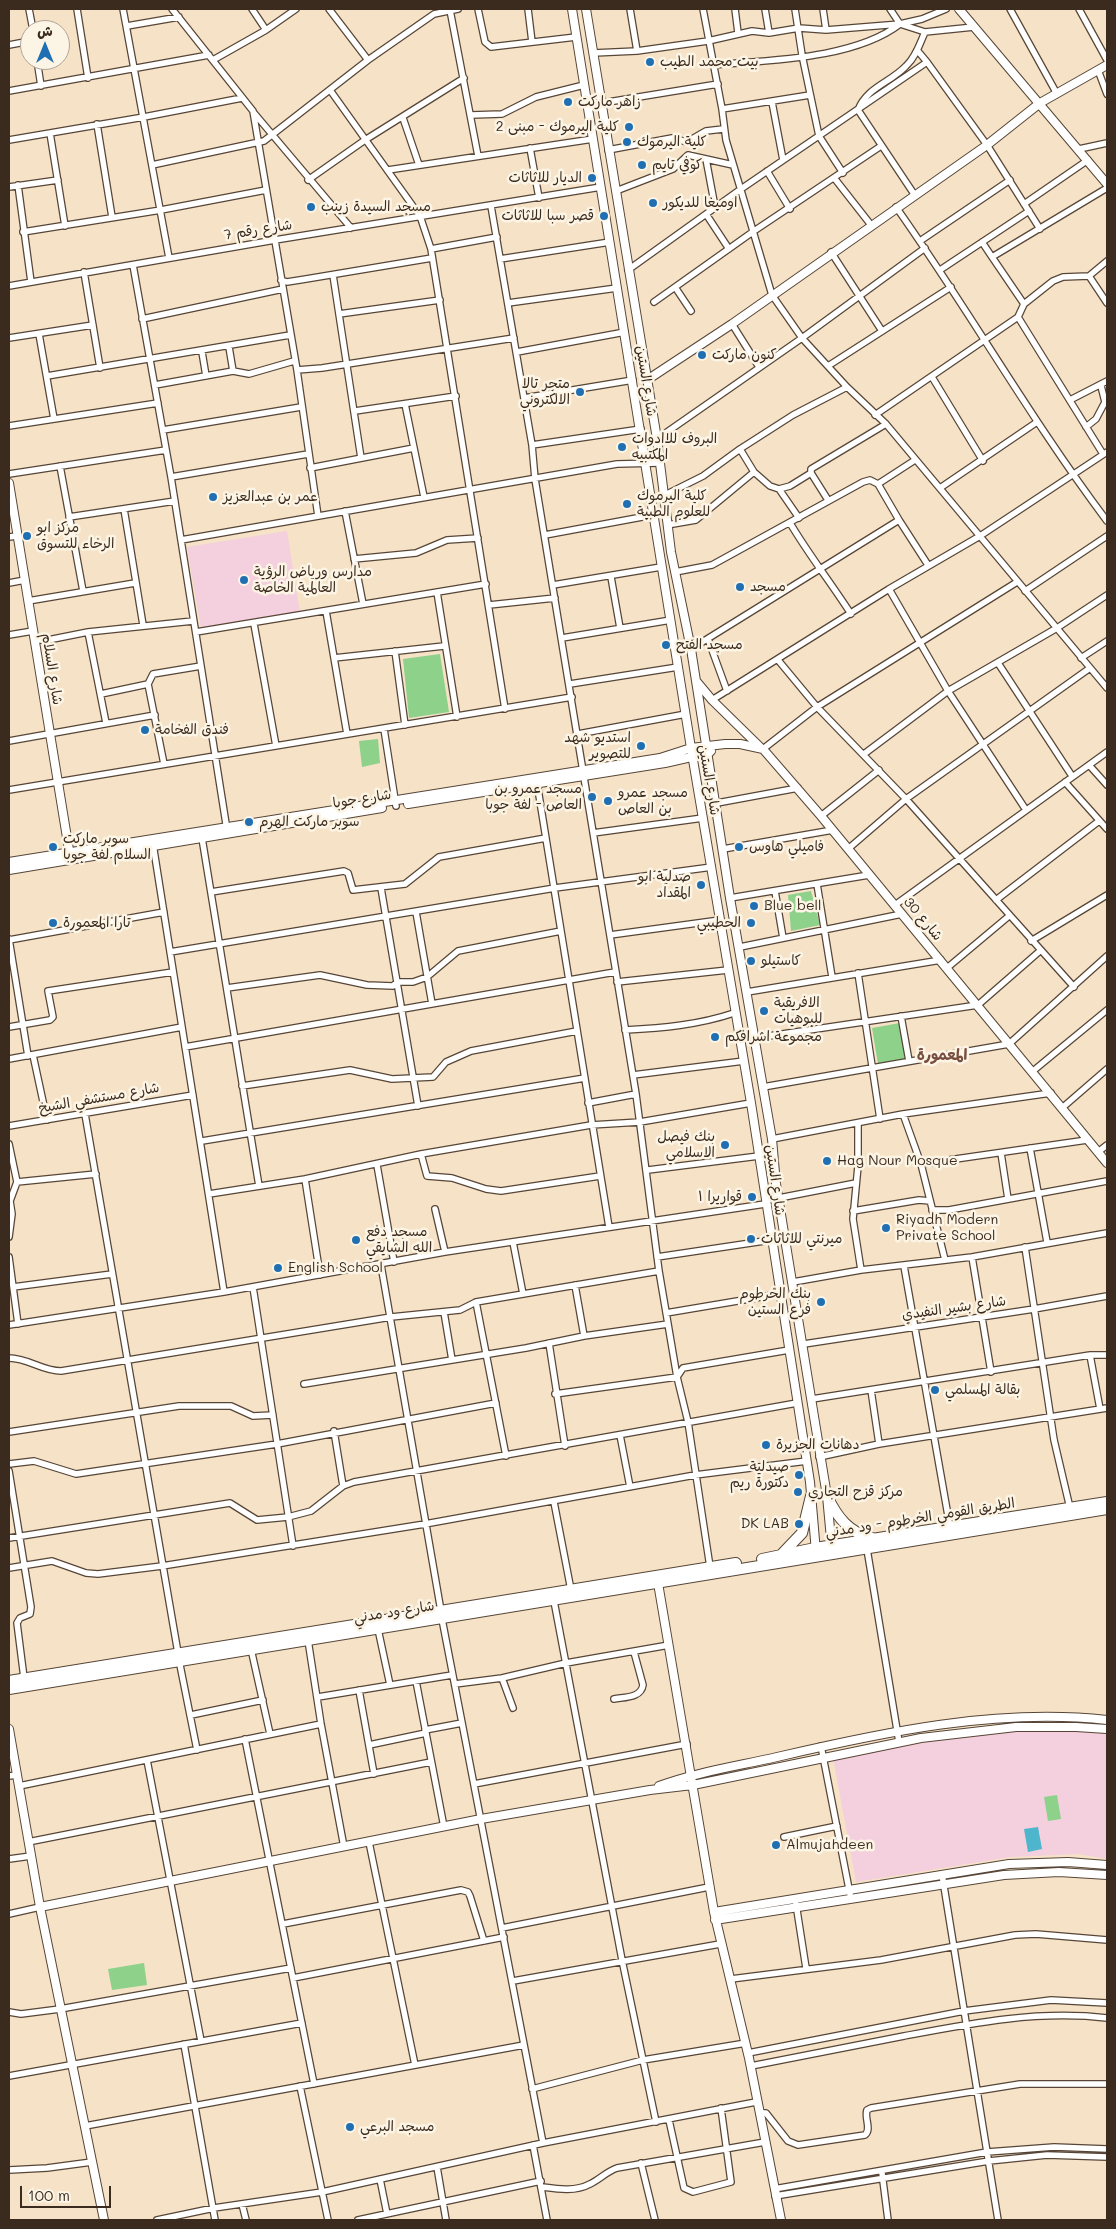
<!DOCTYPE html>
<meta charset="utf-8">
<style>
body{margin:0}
#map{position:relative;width:1116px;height:2229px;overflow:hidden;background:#f5e2c7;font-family:Mali,"Playpen Sans Arabic",sans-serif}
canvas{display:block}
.frame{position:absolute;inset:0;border:10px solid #3b2a1e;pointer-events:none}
.north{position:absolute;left:20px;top:20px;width:50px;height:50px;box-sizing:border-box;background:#fcf5e5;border:1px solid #afa495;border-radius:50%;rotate:0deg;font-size:14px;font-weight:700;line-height:20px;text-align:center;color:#3b2a1e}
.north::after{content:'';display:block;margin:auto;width:18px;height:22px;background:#1f6fb2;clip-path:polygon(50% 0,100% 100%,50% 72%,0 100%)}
.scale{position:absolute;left:20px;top:2186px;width:91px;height:22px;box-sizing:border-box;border:2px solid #3b2a1e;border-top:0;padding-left:6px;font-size:15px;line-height:18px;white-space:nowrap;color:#3b2a1e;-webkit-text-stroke:4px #fcf5e5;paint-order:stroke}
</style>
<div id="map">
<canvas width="1116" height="2229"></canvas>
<div class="frame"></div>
<div class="north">ش</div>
<div class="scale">100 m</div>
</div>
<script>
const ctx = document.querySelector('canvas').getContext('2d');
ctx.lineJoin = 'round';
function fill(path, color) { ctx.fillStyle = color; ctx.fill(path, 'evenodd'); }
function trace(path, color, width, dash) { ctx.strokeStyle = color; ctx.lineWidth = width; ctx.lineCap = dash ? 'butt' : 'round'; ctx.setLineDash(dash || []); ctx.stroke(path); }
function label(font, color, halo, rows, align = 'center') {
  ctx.font = font + ' Mali,"Playpen Sans Arabic",sans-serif'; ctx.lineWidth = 5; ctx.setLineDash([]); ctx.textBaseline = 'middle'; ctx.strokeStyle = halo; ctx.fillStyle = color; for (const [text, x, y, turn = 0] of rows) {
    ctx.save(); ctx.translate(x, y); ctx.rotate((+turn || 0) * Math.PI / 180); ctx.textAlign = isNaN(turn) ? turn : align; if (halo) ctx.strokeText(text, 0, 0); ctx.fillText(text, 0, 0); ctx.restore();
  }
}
fill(new Path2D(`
 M 287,531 L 300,613 L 201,629 L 187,547 Z
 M 1066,1729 L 1107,1734 L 1107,1859 L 1078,1854 L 1011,1857 L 856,1882 L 833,1758 L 901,1745 L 998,1731 Z`), '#f4cfdd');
fill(new Path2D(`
 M 440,654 L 449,712 L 409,718 L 403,659 Z
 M 378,739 L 380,763 L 362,767 L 359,741 Z
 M 811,891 L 820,925 L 791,931 L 788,895 Z
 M 900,1023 L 905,1059 L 878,1064 L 872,1028 Z
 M 1057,1795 L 1061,1819 L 1048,1821 L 1044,1797 Z
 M 144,1963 L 147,1985 L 112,1990 L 108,1969 Z`), '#8dd18a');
fill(new Path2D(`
 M 1038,1827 L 1042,1849 L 1028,1852 L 1024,1829 Z`), '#4db6cc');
const street = new Path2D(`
 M 29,9 L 33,30
 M 77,9 L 88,78
 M 123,9 L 169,258
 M 172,9 L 253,111 L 297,370 L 318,516
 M 252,9 L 266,30
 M 329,9 L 368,60
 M 478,9 L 485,42 L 491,47 L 576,37
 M 528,9 L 532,42
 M 630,9 L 637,51
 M 703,9 L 722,109 L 726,140 L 772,295 L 802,338 L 847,387 L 886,424 L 1107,688
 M 735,9 L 738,33
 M 765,9 L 769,33
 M 795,9 L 802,55 L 819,136 L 843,173
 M 823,9 L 826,30
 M 890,9 L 900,24 L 925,32 L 974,27
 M 1010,9 L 1057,94
 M 1079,9 L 1107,60
 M 450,10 L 478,156
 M 127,26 L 179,17
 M 9,45 L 30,41
 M 917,50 L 927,62
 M 593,53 L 637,51 L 708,41 L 752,31 L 769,33 L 799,28 L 826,30 L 900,24 L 922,19 L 946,9
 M 37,60 L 41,86
 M 213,60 L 266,30 L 296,9
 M 714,65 C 771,60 854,59 900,24
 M 1098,70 L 1107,94
 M 330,90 L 420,216 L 431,249 L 505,709
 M 9,91 L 209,55
 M 772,102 L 783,160
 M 602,103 L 718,84
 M 722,109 L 810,95
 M 254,113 L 351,228
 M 471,115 L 502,114 L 536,97 L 584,85
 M 403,118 L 419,165
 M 97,124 L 112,217
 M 50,133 L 65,226
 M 9,140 L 144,117 L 242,98
 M 530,148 L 539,198
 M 1079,149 L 1107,143
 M 608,150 L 672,138 L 687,142 L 706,131 L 723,129
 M 706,159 L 715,207
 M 152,165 L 264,141 L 368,60 L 434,14 L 458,9
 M 388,170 L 593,139
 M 767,171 L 790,209
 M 835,179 L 871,225
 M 308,180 L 365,140 L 464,78
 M 18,185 L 31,282
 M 9,187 L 58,180
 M 616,191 L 673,169 L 688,155 L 733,165
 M 914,194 L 858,110 C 867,87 890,83 906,66 C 916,57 920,43 925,32
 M 1024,204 L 1088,160
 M 491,206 L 532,445 L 535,479 L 636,1094 L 659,1271 L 677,1377 L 688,1422 L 710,1567
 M 896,207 C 969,310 1031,420 1107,521
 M 706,214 L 729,249
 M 23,232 L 161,210 L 266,190
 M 920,241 L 1010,180
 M 982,242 L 992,257 L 1107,188
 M 431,249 L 497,237
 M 831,252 L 882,331
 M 992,257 L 1024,304
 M 500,259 L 610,242
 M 133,265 L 171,477 L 227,830
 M 628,270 L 741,189 L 927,62 L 987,145 L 1040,229
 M 940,270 L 1029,211
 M 84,272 L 100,368
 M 333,275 L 361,458
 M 1089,276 L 1107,303
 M 281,280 L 287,282 L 306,279 L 432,258
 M 9,286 L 275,240 L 601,187
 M 675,287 L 691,311
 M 654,302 L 754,231 L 881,146
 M 508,303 L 617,288
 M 339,314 L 440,300
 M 1018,317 L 1103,454
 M 142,319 L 283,289
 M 732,324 L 759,367
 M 39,334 L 54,419
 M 9,338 L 93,325
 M 229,347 L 233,371
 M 202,352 L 206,376
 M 517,352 L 625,332
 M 828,366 L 951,287
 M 297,370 L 322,368 L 514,338
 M 47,376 L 290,335
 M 932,377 L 983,461
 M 155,385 L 233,371 L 249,374 L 294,361
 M 524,398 L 633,380
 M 1070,400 L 1107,381
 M 405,404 L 424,497
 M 355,411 L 456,396
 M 875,415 L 1018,317 L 1024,304 L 1053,281 L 1063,277 L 1089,276 L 1107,261
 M 9,426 L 158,403
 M 1086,427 L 1096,419 L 1105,402 L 1101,386
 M 163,430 L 301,407
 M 657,439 L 802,338 L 925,248
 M 532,445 L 641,429
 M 60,466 L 83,591
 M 310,468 L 414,448
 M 811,473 L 828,500
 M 9,474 L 166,450
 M 171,477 L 308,454
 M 940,488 L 1037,422
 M 779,489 L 790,486 L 811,473 L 811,469 L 886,424
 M 663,496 L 703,476 L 740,449
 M 124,509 L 143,625
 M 345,511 L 363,604
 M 69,517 L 175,501
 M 799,518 L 779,489 L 770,486 L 754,472 L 740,449 L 793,415 L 847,387
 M 899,520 L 878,484 L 915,460
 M 790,523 C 809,555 831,583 851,614
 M 667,525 L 696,520 L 754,472
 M 545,535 L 653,515
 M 9,537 L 17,536
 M 181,540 L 617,464 L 660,463
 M 354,559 L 416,553 L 447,540 L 478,538
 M 675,572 L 712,565 L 863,482 L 870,480 L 878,484
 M 611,577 L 620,628
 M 9,583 L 25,580
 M 553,585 L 661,567
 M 889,589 L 948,691 L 1026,810
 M 1025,591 L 1107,536
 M 437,592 L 457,717
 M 28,601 L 135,583
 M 489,605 L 555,598
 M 326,611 L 347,734
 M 254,624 L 276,746
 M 88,632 L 106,723
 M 196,632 L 486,584
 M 9,635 L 33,631
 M 562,638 L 671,620
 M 708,639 L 727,691
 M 34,640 L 48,640 L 88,632 L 193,621
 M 691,649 L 899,520 L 928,565
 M 395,651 L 405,725
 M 334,658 L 444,646
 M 1081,658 L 1107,641
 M 778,660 L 817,707 L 906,799 L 1074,987
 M 998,663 L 1072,776
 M 570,684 L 678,667
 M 101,694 L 148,684
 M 712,700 L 889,589 L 980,536 L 1107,452
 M 384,729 L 396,806
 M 578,734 L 686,714
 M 9,741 L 155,715
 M 763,749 L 817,707 L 1017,582
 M 864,754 L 948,691 L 1057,628 L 1107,595
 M 164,764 L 148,684 L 153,674 L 201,666
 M 1089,765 L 1107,785
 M 1065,782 L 1107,829
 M 537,783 L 609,1227
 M 9,790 L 572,697
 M 717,803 L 798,788
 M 821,816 L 879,770
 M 593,833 L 703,818
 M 202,838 L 259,1186
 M 153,844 L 224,1292
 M 723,849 L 833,830
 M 848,849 L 906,799 L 1090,668
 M 817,884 L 832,977
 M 381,888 L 418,1106
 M 775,891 L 783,938
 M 211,892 L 344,871 L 348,873 L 353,890 L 405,884 L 439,857 L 546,838
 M 730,898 L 869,875
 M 996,900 L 1099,821
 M 895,905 L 1107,752
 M 416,912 L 432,1004
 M 610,935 L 720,920
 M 9,939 L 28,1056
 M 9,940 L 164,912
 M 1031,941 L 1107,895
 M 740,947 L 902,914
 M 170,952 L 555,888 L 712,867
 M 947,968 L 1009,916
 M 858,973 L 880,1119
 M 617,982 L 728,970
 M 227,988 L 320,975 L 367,985 L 393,986 L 397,982 L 413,982 L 427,977 L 458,951 L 561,931
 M 747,992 L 941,960
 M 901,1016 L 909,1061
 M 9,1027 L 50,1020 L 53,1017 L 48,991 L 173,972
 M 625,1030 C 663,1028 698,1025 734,1013
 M 755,1038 L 978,1005 L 1041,950
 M 185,1047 L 615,972
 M 33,1055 L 47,1120
 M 9,1059 L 182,1027
 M 1033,1071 L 1107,1010
 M 633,1075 L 744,1061
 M 242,1086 L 350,1070 L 392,1079 L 433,1077 L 446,1062 L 471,1051 L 577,1031
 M 763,1087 L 1009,1044 L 1107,956
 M 588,1103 L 636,1094
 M 1062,1108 L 1107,1069
 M 85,1114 L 178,1653
 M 903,1114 L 921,1164 L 945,1260
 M 858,1124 L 858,1166 L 853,1219 L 861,1270
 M 9,1126 L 193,1095
 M 772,1139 L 903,1114 L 1051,1093
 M 202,1141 L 585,1078
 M 9,1144 L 17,1182 L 10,1201 L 12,1214 L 9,1237
 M 1030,1148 L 1047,1242
 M 1098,1152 L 1107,1145
 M 1001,1153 L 1008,1199
 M 421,1154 L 427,1176 L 452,1178 L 486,1189 L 501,1191 L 600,1176
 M 921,1164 L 1087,1140
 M 377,1165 L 394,1262
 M 648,1170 L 759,1156
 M 305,1179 L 320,1275
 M 17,1182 L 96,1174
 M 209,1194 L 305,1179 L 421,1154 L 591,1125 L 640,1122 L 751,1103
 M 779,1198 L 856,1183
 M 435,1209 L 445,1252
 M 932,1210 L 949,1210 L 1107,1181
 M 853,1211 L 919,1200 L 930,1201
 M 513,1242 L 523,1294
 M 1025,1247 L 1054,1440 L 1070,1508
 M 9,1257 L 18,1324
 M 657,1257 L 771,1240
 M 972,1257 L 991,1372
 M 381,1265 L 441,1611
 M 904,1266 L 950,1527
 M 793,1282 L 861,1270 L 972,1257 L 1107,1233
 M 575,1285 L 584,1336
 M 13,1287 L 112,1274
 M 253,1287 L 293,1546
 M 476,1302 L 506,1456
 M 444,1312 L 452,1360
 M 666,1313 L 779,1294
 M 9,1325 L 224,1292 L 445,1252 L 765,1204
 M 549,1343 L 565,1446
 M 804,1344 L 1034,1309 L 1107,1296
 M 1090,1355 L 1100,1409
 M 9,1358 C 28,1358 42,1371 61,1371 L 391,1317 L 460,1310 L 476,1302 L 659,1271
 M 304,1384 L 526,1348 L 584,1336 L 668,1324
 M 871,1390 L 879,1444
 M 555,1394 L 677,1377 L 683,1368 L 789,1350
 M 812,1399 L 1090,1355 L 1107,1355
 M 334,1431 L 343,1486
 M 9,1432 L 179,1406 L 231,1406 L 253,1416 L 273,1415
 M 620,1435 L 630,1487
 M 819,1457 L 879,1444 L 1107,1408
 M 9,1464 L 34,1461 L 76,1474 L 277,1444 L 496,1403
 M 9,1471 L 31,1607 L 30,1614 L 20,1618 L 17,1623 L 24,1678
 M 554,1502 L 571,1590
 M 9,1538 L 230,1503 L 257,1520 L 288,1517 L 311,1511 L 343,1486 L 354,1482 L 797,1403
 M 867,1549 L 899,1742
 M 9,1568 L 52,1561 L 86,1573 L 98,1574 L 162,1566 L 425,1524 L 695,1475 L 807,1461
 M 554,1601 L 622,1960 L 656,2122
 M 442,1619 L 543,2143
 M 378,1629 L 390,1685
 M 308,1640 L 321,1724 L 344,1847
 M 251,1649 L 270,1734
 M 179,1660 L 197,1750
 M 502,1678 L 513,1708
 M 416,1681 L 444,1827
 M 455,1684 L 502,1678 L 566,1663 L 669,1645
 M 359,1690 L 374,1774
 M 318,1697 L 452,1675
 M 614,1699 C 625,1697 641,1698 643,1685 L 634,1652
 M 191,1715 L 263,1700
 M 425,1730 L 462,1723
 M 245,1739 L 314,2084
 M 369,1745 L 426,1733
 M 821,1746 L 850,1894
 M 147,1760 L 201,2041
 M 9,1776 L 17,1775
 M 474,1784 L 687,1744
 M 19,1786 L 321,1724
 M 784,1837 L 837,1826
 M 28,1842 L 431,1762
 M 369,1842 L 415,2065
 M 9,1859 L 31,1856
 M 942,1874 L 998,2220
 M 796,1904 L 806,1968
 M 9,1914 L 40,1907
 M 283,1924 L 461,1890 L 468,1892 L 470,1896 L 484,1941
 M 502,1928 L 709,1887
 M 293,1978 L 504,1937
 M 731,1979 L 881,1960 L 1015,1935 L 1036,1934 L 1107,1940
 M 513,1981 L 720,1944
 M 9,2012 L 21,2014 L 60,2009 L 291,1968
 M 184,2044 L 215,2220
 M 748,2053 L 964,2011 L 1051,2000 L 1107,2003
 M 751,2066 C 802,2056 853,2046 904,2036 C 972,2023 1038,2010 1107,2018
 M 9,2076 L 302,2023
 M 300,2086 L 328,2220
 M 532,2089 L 643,2060 L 746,2043
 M 759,2113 L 766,2113 L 788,2141 L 798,2145 L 865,2135 C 872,2129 864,2118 867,2110 L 871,2108 L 1020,2084 L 1107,2084
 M 669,2120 L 684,2188 L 693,2192 L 731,2182 L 721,2108
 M 85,2126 L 524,2045
 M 533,2145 L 547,2220
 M 641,2163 L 655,2220
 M 437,2167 L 446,2220
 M 9,2170 L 47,2168 L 92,2162
 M 882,2173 L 888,2220
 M 380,2179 L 387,2214
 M 542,2187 C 557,2189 575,2192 590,2184 C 600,2179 606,2172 617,2168 L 765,2142
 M 774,2189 L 987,2152 L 1054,2147 L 1107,2149
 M 775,2196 L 989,2161 L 1047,2155 L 1107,2157
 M 242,2204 L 246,2220
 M 157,2220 L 214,2208 L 322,2192 L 543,2143 L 756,2102
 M 358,2220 L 541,2181`);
const secondary = new Path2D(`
 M 572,9 L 691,748 L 751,1103 L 810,1482 L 816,1552
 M 586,9 L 657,439 L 671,552 L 691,649 L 730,898 L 772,1139 L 776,1184 L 827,1496 L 832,1550
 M 959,9 L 1107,184
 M 647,380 L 732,324 L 987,145 L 1040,103 L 1107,65
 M 9,483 L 70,856
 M 697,682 L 712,700 L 760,747
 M 408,804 L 665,763 L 709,753 L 711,751
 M 9,862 L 660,758 L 691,748 L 725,744 L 740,744 L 763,749 L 821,816 L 1107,1163
 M 9,870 L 382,808
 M 658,1583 L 714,1912 L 749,2058 L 781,2220
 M 9,1729 L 40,1907 L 104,2220
 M 659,1786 C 697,1772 738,1766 777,1757 C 884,1732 997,1708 1107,1720
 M 40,1907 L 481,1819 L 650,1790 L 693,1785 L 921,1738 L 1016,1727 L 1076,1727 L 1107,1729
 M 714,1912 L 1009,1864 L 1068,1862 L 1107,1865
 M 715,1920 L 1004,1875 L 1059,1872 L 1107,1875`);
const highway = new Path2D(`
 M 827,1496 C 837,1517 849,1533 872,1538
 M 781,1555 L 802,1533 L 811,1496
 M 762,1559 L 815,1548 L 1107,1502
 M 9,1681 L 736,1563
 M 9,1689 L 1107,1509`);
trace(street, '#574637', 8);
trace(secondary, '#574637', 10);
trace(highway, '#574637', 12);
trace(street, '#fff', 5.5);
trace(secondary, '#fff', 8);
trace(highway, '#fff', 10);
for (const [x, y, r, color] of [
 [650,62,5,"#1f6fb2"],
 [568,102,5,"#1f6fb2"],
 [629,127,5,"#1f6fb2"],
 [627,142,5,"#1f6fb2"],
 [642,165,5,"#1f6fb2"],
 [592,178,5,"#1f6fb2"],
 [653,203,5,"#1f6fb2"],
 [311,207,5,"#1f6fb2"],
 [604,216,5,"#1f6fb2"],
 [702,355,5,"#1f6fb2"],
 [580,392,5,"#1f6fb2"],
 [622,447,5,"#1f6fb2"],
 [213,497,5,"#1f6fb2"],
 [627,504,5,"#1f6fb2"],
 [27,536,5,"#1f6fb2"],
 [244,580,5,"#1f6fb2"],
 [740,587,5,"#1f6fb2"],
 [666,645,5,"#1f6fb2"],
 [145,730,5,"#1f6fb2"],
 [641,746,5,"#1f6fb2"],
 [592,797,5,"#1f6fb2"],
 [608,801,5,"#1f6fb2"],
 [249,822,5,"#1f6fb2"],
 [53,847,5,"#1f6fb2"],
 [739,847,5,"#1f6fb2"],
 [701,885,5,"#1f6fb2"],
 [754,906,5,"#1f6fb2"],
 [53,923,5,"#1f6fb2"],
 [751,923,5,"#1f6fb2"],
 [751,961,5,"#1f6fb2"],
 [764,1011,5,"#1f6fb2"],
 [715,1037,5,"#1f6fb2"],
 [725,1145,5,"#1f6fb2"],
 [827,1161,5,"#1f6fb2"],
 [752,1197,5,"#1f6fb2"],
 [886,1228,5,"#1f6fb2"],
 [751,1239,5,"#1f6fb2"],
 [356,1240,5,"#1f6fb2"],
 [278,1268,5,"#1f6fb2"],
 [821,1302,5,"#1f6fb2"],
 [935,1390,5,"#1f6fb2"],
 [766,1445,5,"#1f6fb2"],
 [799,1475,5,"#1f6fb2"],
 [798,1492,5,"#1f6fb2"],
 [799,1524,5,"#1f6fb2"],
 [776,1845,5,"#1f6fb2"],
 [350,2127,5,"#1f6fb2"]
]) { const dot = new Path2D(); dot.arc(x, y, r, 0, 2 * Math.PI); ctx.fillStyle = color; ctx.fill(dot); trace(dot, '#fcf5e5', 2); }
label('14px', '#3b2a1e', '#fcf5e5', [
 ["بيت محمد الطيب",660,62],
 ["زاهر ماركت",578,102],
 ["كلية اليرموك - مبنى 2",619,127,"right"],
 ["كلية اليرموك",637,142],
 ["كوفي تايم",652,165],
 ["الديار للاثاثات",582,178,"right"],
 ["اوميغا للديكور",663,203],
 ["مسجد السيدة زينب",321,207],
 ["قصر سبا للاثاثات",594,216,"right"],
 ["كنون ماركت",712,355],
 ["متجر تالا",570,384,"right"],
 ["الالكتروني",570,400,"right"],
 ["البروف للاادوات",632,439],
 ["المكتبيه",632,455],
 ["كلية اليرموك",637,496],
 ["للعلوم الطبية",637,512],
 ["عمر بن عبدالعزيز",223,497],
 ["مركز ابو",37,528],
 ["الرخاء للتسوق",37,544],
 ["مدارس ورياض الرؤية",254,572],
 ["العالمية الخاصة",254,588],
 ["مسجد",750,587],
 ["مسجد الفتح",676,645],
 ["فندق الفخامة",155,730],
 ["استديو شهد",631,738,"right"],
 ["للتصوير",631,754,"right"],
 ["مسجد عمرو بن",582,789,"right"],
 ["العاص - لفة جوبا",582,805,"right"],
 ["مسجد عمرو",618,793],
 ["بن العاص",618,809],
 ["سوبر ماركت الهرم",259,822],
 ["سوبر ماركت",63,839],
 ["السلام لفة جوبا",63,855],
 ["فاميلي هاوس",749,847],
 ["صدلية ابو",691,877,"right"],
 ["المقداد",691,893,"right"],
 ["Blue bell",764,906],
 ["تارا المعمورة",63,923],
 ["الحطيبي",741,923,"right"],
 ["كاستيلو",761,961],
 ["الافريقية",774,1003],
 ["للبوهيات",774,1019],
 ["مجموعة اشرافكم",725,1037],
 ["بنك فيصل",715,1137,"right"],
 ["الاسلامي",715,1153,"right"],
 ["Hag Nour Mosque",837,1161],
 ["قواريرا ١",742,1197,"right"],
 ["Riyadh Modern",896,1220],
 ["Private School",896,1236],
 ["مسجد دفع",366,1232],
 ["الله الشايقي",366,1248],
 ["ميرنتي للاثاثات",761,1239],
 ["English School",288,1268],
 ["بنك الخرطوم",811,1294,"right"],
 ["فرع الستين",811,1310,"right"],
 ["بقالة المسلمي",945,1390],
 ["دهانات الجزيرة",776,1445],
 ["صيدلية",789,1467,"right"],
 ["دكتورة ريم",789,1483,"right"],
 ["مركز قزح التجاري",808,1492],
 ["DK LAB",789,1524,"right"],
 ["Almujahdeen",786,1845],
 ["مسجد البرعي",360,2127]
], 'left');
label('14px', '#3b2a1e', '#fcf5e5', [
 ["شارع رقم 7",258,230,-9],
 ["شارع الستين",646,381,81],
 ["شارع السلام",52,669,81],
 ["شارع الستين",709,780,80],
 ["شارع جوبا",362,799,-9],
 ["شارع 30",923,919,50],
 ["شارع مستشفي الشيخ",99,1098,-10],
 ["شارع الستين",775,1180,82],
 ["شارع بشير النفيدي",954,1308,-8],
 ["الطريق القومي الخرطوم - ود مدني",920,1518,-9],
 ["شارع ود مدني",394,1612,-9]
]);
label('bold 15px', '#774e40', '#fcf5e5', [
 ["المعمورة",942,1055]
]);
</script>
